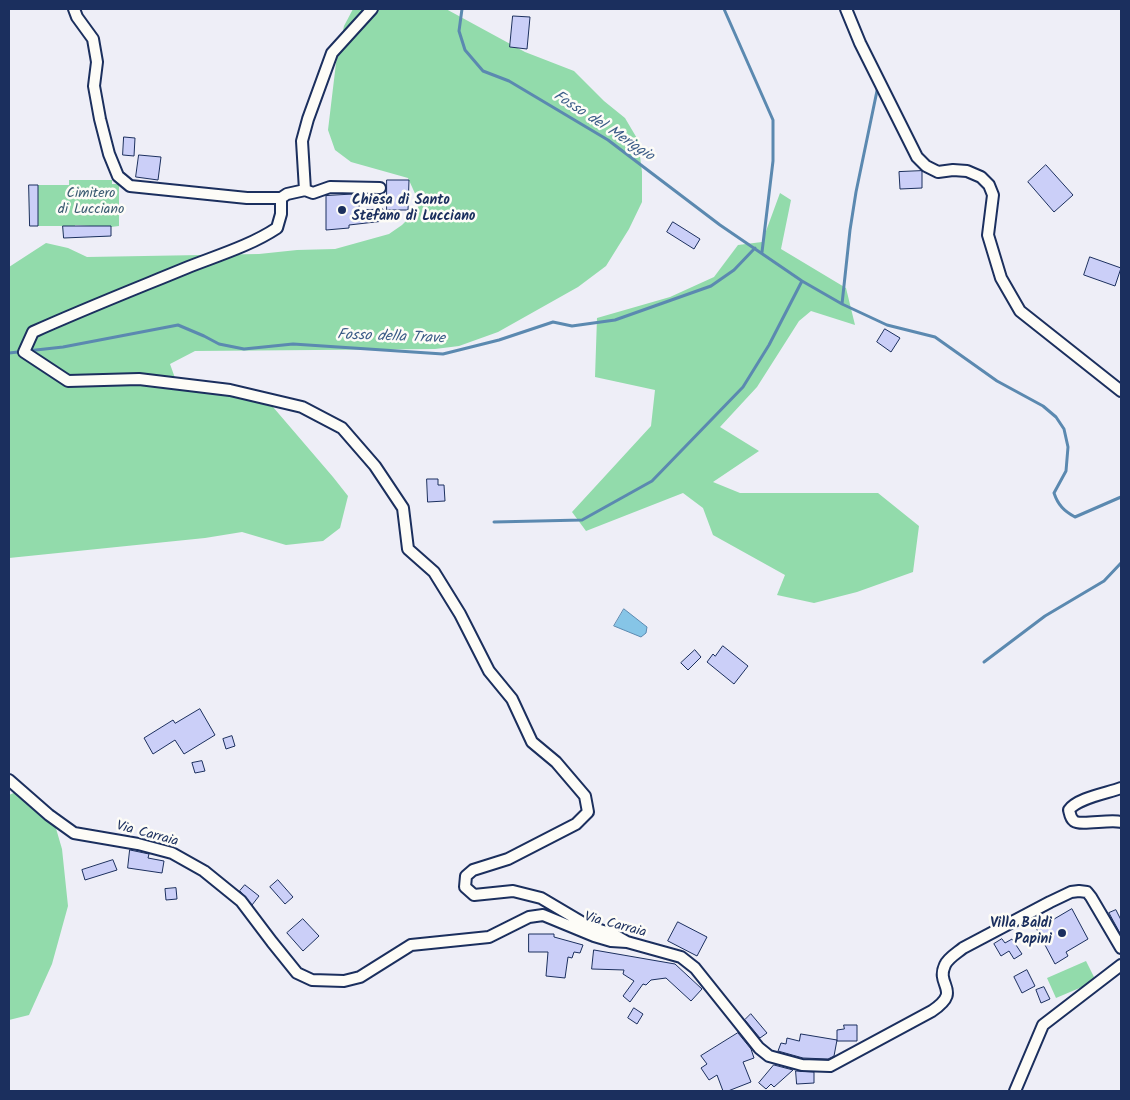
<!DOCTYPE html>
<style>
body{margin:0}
#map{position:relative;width:1130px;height:1100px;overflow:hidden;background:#eeeef7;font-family:Kalam,sans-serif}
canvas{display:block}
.frame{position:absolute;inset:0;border:10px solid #1b2f5e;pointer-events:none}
</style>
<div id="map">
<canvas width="1130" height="1100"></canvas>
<div class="frame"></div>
</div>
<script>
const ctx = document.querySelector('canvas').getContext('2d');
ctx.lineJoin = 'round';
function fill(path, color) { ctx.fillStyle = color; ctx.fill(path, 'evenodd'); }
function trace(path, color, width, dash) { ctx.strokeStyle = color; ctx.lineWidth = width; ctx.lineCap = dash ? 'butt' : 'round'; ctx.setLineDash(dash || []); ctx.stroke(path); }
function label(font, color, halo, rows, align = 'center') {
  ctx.font = font + ' Kalam,sans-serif'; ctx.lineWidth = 5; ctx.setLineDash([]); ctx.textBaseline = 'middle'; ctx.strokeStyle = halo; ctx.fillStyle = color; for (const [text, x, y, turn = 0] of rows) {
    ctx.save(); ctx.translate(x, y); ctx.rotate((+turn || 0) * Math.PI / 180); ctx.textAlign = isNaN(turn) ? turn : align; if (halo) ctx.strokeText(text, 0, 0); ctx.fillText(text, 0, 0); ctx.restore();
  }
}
fill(new Path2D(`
 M 353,9 L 446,9 L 525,52 L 574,71 L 604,101 L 625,118 L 638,140 L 642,172 L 642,202 L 629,229 L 606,266 L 578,287 L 498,332 L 459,346 L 435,349 L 195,351 L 170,364 L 175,378 L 273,407 L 333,477 L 348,496 L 340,528 L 323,541 L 286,545 L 242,532 L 205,538 L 9,558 L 9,267 L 46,243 L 68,248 L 87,257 L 259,254 L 297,250 L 335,249 L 389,234 L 402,225 L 418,209 L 417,198 L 408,178 L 351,162 L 335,150 L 328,130 L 336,63 L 344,26 Z
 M 69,180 L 112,180 L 112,184 L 119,184 L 119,226 L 111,227 L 111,236 L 91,237 L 90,226 L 75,225 L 75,237 L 64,238 L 63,226 L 30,226 L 29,185 L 69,185 Z
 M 780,193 L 791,200 L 781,249 L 846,288 L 855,325 L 811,311 L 799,321 L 757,387 L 720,427 L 759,451 L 713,482 L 740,493 L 878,493 L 919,526 L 913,572 L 857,592 L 814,603 L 777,595 L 785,575 L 713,535 L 703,508 L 683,493 L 586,531 L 572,512 L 651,426 L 655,390 L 595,377 L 597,318 L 670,297 L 714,277 L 738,245 L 762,242 Z
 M 16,792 L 55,825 L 62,849 L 68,906 L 52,964 L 29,1015 L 9,1020 L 9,795 Z
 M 1086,961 L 1096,981 L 1056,998 L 1047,978 Z`), '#92dbab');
const water = new Path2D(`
 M 624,609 L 647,627 L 646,633 L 641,637 L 614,626 Z`);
fill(water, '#86c5e7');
trace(water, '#5b89b0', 1);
trace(new Path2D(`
 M 462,9 L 459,31 L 465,50 L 483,71 L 509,81 L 608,140 L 720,225 L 802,281 L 842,304 L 887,325 L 935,337 L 997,381 L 1043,406 L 1056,417 L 1064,429 L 1068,447 L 1066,471 L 1054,493 C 1058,505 1064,511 1075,517 L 1121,497
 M 724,9 L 773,120 L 773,161 L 762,252
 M 842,304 L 850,230 L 856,192 L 878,86
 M 9,353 L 63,347 L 178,325 L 204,336 L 219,344 L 244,349 L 293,344 L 443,354 L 499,340 L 553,322 L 572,326 L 615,320 L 711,286 L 734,270 L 755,248
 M 494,522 L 582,520 L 652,481 L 743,387 L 769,345 L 802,281
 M 984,662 L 1045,616 L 1104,581 L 1121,563`), '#5b89b0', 3);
const building = new Path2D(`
 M 513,16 L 530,17 L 527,49 L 510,47 Z
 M 124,137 L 135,138 L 134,156 L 123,155 Z
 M 139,155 L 161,157 L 158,180 L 136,177 Z
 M 1046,165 L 1073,195 L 1054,212 L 1028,182 Z
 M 922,171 L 922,188 L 900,189 L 899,172 Z
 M 387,180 L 409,180 L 408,210 L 387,210 Z
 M 29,185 L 38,185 L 38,226 L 30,226 Z
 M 359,194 L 359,210 L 383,209 L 384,221 L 349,225 L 349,228 L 326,230 L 326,196 Z
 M 673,222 L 700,239 L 694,249 L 667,232 Z
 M 63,226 L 111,226 L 111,236 L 64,238 Z
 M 1090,257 L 1121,268 L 1115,286 L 1084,275 Z
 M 885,329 L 900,338 L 891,352 L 877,342 Z
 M 427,479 L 438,479 L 438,485 L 444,485 L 445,501 L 428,502 Z
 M 723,646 L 748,666 L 734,684 L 707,662 L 713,654 L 715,656 Z
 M 695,650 L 701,657 L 688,670 L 681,663 Z
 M 200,709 L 215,735 L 184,754 L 175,740 L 153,754 L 144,738 L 173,720 L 175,723 Z
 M 232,736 L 235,746 L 226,749 L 223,739 Z
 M 202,761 L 205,771 L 195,773 L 192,763 Z
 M 130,850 L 149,854 L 148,858 L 164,861 L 162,873 L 128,868 Z
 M 113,860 L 117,870 L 85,880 L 82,870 Z
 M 278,880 L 293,897 L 285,904 L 270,887 Z
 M 245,885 L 259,896 L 252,905 L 240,891 Z
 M 176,888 L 177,899 L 166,900 L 165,889 Z
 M 1072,909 L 1088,939 L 1066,952 L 1068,956 L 1055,964 L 1035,926 L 1049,919 L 1050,921 Z
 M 1116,910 L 1121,920 L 1121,935 L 1109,913 Z
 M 303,919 L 319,936 L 303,951 L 287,933 Z
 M 678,922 L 707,937 L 697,956 L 668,941 Z
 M 529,934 L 554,934 L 554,937 L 583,945 L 580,953 L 574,952 L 572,958 L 568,957 L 565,978 L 546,976 L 548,952 L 529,952 Z
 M 1002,939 L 1005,943 L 1012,939 L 1022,954 L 1014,959 L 1009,951 L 1001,956 L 994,944 Z
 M 594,950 L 675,964 L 702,989 L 691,1001 L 666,978 L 651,980 L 646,985 L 643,984 L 630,1002 L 623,996 L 634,981 L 623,974 L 624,970 L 592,969 Z
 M 1027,970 L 1035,986 L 1022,993 L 1014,977 Z
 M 1044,987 L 1050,999 L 1041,1003 L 1036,990 Z
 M 634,1008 L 643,1014 L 637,1024 L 628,1018 Z
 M 751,1014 L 767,1033 L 760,1038 L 745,1020 Z
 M 844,1025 L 857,1025 L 857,1041 L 837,1041 L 837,1030 L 844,1029 Z
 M 738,1033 L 751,1049 L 754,1058 L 743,1062 L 751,1082 L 728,1091 L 723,1091 L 717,1075 L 709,1080 L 701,1068 L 707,1064 L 701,1056 Z
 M 801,1034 L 837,1040 L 834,1056 L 828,1059 L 803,1058 L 778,1051 L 781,1043 L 786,1044 L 787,1038 L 799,1041 Z
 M 774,1065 L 793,1070 L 774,1087 L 771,1084 L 766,1089 L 759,1083 Z
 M 796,1071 L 814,1072 L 814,1083 L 797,1084 Z`);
fill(building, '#cbcff8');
trace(building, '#1b2f5e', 1);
const minor = new Path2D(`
 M 74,9 L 77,17 L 93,39 L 97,62 L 94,86 L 100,119 L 109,154 L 118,176 L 130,186 L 247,198 L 281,198
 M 372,9 L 332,53 L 308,119 L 302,141 L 305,190 L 287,194 L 281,198 L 281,214 L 277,228 C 250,246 216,256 186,268 C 135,289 84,309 33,332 L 24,352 L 68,381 L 139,379 L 230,390 L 302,407 L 342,428 L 375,466 L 403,508 L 408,549 L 434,572 L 460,614 L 489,671 L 512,699 L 532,742 L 556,762 L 585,796 L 588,812 L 576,824 L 508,859 L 473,870 L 466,876 L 465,887 L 474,895 L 513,891 L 541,898 L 590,927 L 613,934 L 627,942
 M 846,9 L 860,43 L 917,157 L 926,166 L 938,172 L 953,170 L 967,171 L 981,177 L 989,185 L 993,195 L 988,235 L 1001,278 L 1020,311 L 1121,391
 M 305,190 L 313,193 L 330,187 L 380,188
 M 9,780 L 49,815 L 74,833 L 138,844 L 172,853 L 204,871 L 241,901 L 272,942 L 297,973 L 312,980 L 344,981 L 360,977 L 411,945 L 489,937 L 529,917 L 543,915 L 594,936 L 611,941 L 627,942 L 681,957 L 695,968 L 759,1048 L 769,1056 L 802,1065 L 830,1066 L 932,1011 C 963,990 935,986 945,965 C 948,958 957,953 963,948 L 1050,902 L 1071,892 L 1079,891 L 1087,892 L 1091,897 L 1121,948
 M 1121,788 C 1108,793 1077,798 1069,810 C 1070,813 1070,818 1074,821 C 1081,826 1109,819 1121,822
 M 1015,1091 L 1043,1025 L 1121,965`);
trace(minor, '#1b2f5e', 14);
trace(minor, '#fdfcf7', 10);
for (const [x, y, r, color] of [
 [342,210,5,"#1b2f5e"],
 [1062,933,5,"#1b2f5e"]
]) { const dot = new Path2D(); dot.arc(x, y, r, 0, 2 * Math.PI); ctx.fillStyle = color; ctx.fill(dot); trace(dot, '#fdfcf7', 2); }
label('14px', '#395a71', '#fdfcf7', [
 ["Cimitero",91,195],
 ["di Lucciano",91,211]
]);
label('bold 14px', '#1b2f5e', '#fdfcf7', [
 ["Chiesa di Santo",352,202],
 ["Stefano di Lucciano",352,218],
 ["Villa Baldi",1052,925,"right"],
 ["Papini",1052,941,"right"]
], 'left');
label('14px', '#1b2f5e', '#fdfcf7', [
 ["Via Carraia",147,835,15],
 ["Via Carraia",615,926,15]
]);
label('italic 15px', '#3b5c87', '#fdfcf7', [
 ["Fosso del Meriggio",603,127,33],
 ["Fosso della Trave",391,338,2]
]);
</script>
